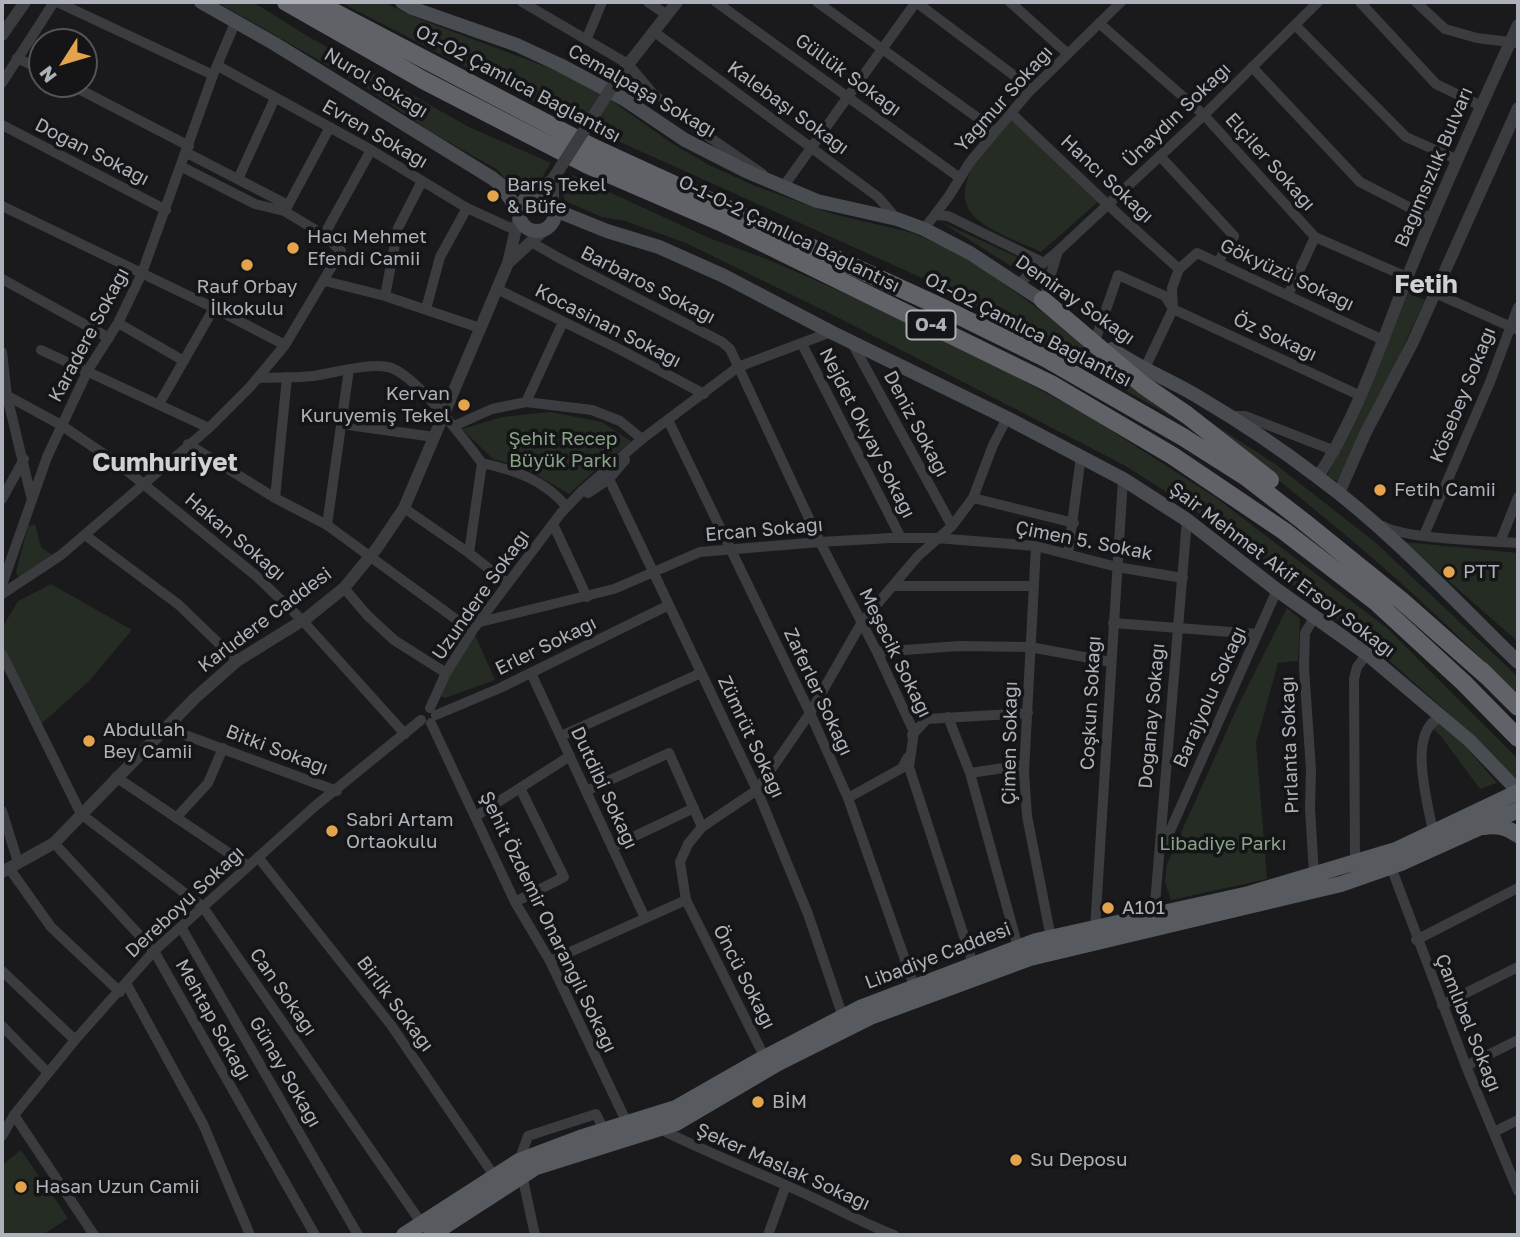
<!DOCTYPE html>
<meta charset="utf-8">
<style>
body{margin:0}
#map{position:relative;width:1520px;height:1237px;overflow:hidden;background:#1a1a1c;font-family:"Golos Text",sans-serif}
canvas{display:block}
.frame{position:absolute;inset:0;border:4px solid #adb2ba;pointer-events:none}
.north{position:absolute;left:28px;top:28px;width:70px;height:70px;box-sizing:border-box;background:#151517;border:2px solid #525458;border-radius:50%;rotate:233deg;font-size:19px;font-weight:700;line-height:28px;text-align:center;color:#adb2ba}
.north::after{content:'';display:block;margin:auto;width:24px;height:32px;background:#e3a44b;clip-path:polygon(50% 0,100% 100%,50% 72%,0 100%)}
</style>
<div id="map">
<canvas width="1520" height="1237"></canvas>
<div class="frame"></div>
<div class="north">N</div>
</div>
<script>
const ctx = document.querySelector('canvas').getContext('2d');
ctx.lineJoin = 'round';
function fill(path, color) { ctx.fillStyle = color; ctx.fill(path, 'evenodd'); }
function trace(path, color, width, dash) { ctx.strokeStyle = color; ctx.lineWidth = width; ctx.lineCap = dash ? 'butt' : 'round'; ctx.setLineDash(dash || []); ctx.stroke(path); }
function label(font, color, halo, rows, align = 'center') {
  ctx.font = font + ' "Golos Text",sans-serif'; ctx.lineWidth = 7; ctx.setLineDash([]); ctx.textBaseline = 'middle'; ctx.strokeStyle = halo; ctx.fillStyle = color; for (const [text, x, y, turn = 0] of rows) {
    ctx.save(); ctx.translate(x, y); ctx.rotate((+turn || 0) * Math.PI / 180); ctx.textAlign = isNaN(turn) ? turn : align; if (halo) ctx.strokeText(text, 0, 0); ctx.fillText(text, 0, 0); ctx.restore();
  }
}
fill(new Path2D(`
 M 217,2 L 253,2 L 309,37 L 469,127 L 551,163 L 541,179 L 512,188 L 498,170 L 431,132 L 364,86 Z
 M 340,2 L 384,2 L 414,17 L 560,72 L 615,103 L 670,142 L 709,165 L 755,186 L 833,214 L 913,233 L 967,257 L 1040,310 L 1182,422 L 931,282 L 549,110 Z
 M 1010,118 L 1098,202 L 1041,252 C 1021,242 995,234 978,220 C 942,189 990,143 1010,118 Z
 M 570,174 L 709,238 L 769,260 L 874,306 L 1009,373 L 1087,415 L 1215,497 L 1387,628 L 1518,759 L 1518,783 L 1445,710 L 1375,648 L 1193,509 L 1124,465 L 835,316 L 686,243 L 625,221 L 602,217 L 565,201 L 561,187 Z
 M 941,222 L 1032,264 L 1022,273 Z
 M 1408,292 L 1425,300 L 1340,483 L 1327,476 L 1364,398 Z
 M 1141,377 L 1275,464 L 1375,542 L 1518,677 L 1518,696 C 1404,577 1275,473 1141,377 Z
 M 550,412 L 602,422 L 632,442 L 608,459 L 569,494 L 525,468 L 493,459 L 462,429 L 502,417 Z
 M 35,524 L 41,547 L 52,555 L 19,578 L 16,572 L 28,526 Z
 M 1404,542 L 1518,553 L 1518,627 L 1516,640 Z
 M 51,584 L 132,630 L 89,681 L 39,726 L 2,646 L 2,628 L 18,601 Z
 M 1287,608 L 1300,619 L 1298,661 L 1278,663 L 1256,743 L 1267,879 L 1171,900 L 1165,882 L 1167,864 L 1237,708 Z
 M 475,635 L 495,680 L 445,698 L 437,695 Z
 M 1439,724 L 1465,746 L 1497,783 L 1480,789 L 1440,735 L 1430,726 Z
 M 21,1150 L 68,1218 L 43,1235 L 2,1235 L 2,1165 Z`), '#242c24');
trace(new Path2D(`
 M 57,2 L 213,75
 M 522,2 L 628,64 L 654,95 L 696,128 L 763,174
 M 648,2 L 667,15
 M 716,2 L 960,178
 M 817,2 L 996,131
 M 916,2 L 1032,89
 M 1010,2 L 1068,54
 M 1360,2 L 1436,84 L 1481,106
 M 1416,2 L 1445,29 L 1477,38 L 1518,43
 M 1099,23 L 1204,115 L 1315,237 L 1407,277 L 1435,293 L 1518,330
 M 1295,25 L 1406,137 L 1458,160
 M 653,31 L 878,197 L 897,219
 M 587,38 L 602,2
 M 17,58 L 42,70
 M 218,66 L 371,150 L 467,208 L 515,230
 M 1252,67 L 1360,182 L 1432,219
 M 2,83 L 54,2
 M 69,84 L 189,146
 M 1011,113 L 1107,204 L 1179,269
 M 2,125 L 166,210
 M 187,153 L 288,205
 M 1160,156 L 1234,236 L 1218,262
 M 238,179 L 275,98
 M 777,183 L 783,187 L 916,2
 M 2,206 L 214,308 L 285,345
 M 286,209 L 330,127
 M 935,215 L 948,216 L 1044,263
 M 924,229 L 949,196 L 970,162 L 1027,94 L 1121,2
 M 324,235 L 371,150
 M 531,242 L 559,258 L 722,342 L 730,349 L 820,542 L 877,652 L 914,732 L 909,767 L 974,967
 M 2,279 L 109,338
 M 325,281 L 385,296 L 480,328
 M 1018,284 L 1058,251 L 1204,115 L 1318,2
 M 497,289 L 621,350 L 704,394
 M 1288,295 L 1315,237
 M 385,296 L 398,228 L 422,181
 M 1043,300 L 1058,251
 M 426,309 L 440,257 L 467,208
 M 118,323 L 184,361
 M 1096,338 L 1118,275 L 1165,296 L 1173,309 L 1361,396
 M 851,341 L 952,526
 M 802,344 L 901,538
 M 41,350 L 209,428
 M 2,352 L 7,396 L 31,496
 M 1144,370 L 1173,309 L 1172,288 L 1179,269 L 1197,253 L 1383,340
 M 259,378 C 276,377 295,378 313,376 C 334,373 367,363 388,367 C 414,372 465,441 482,463 L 469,553
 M 2,393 L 61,425 L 120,465 L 255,575 L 302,620 L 405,734
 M 526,402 L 563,322
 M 159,404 L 214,308
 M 1229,416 L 1245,416 L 1335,451
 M 668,420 L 810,713 L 848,798 L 915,988
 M 341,424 L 434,437
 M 454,426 L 492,409 L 526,402 L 592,410 L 620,421 L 642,439
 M 188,444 L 275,498 L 327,525 L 472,631
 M 482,463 C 517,471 543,479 567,507
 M 609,479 L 757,790 L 808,914 L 843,1017
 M 588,493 L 609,479 L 625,460
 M 275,498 L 287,377
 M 973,498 L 1074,523
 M 2,499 L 24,459
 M 404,508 L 469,553 L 507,583
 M 553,524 L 587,597
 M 327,525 L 349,369
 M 1383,526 C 1405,539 1488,541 1518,543
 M 85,535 L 179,605 L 237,661
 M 1424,535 L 1490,382 L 1518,307
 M 1500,542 L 1518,497
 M 1036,546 L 1024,772 L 1027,816 L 1051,938
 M 1068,554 L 1081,456
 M 2,585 L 47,457 L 88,370 L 118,323 L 142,273 L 213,75 L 235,23
 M 895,586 L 1033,586
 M 344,588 L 367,615 L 394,640 L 446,673
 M 2,594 L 61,555 L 209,428 L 250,387 L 285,345 L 341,251 L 324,235 L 284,211 L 255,204 L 182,167
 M 480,622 L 614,589 L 700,552 L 820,542 L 891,538 L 936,538 L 1036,546 L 1117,567 L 1183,578
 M 1113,623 L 1257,634
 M 877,652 L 959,646 L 1030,647 L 1111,662
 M 2,654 L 81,814 L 203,907 L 422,1224
 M 531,673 L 645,918
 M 430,708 L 446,673 L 472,631 L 561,513 L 583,490 L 642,439 L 738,367 L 831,332
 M 436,715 L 500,688 L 669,605
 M 948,717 L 970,773 L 1018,947
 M 431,723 L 515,902 L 550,961 L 627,1123 L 627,1130
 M 166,728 L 337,791
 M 912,735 L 927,719 L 1028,713
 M 561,736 L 701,673
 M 970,773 L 1024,765
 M 116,777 L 248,866
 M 586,791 L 669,753 L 702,827
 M 848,798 L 902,768 L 908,757
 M 2,811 L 18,862
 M 476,816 L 520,788
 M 176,818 L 208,783 L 223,748
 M 1433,832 C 1428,803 1406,731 1441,717
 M 54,843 L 154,951 L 315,1235
 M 612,847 L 694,808
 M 1162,849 L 1277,590
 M 258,857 L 391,1025 L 495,1177
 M 1355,862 L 1354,679 L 1357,667 L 1367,654
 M 1391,867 L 1466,1066 L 1518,1191
 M 9,868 L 51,927 L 120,992
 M 1314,874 L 1310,808 L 1311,770 L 1304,667 L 1305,633 L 1315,616
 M 515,902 L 564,877 L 520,788 L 570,756
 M 1154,916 L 1187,520
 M 181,927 L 358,1235
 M 1095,929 L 1123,479
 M 1416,940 L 1518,888
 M 550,961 L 686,900
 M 2,971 L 75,1040
 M 126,983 L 203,1124 L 250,1235
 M 1442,1005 L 1518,967
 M 2,1026 L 48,1073
 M 770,1060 L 765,1058 L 686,900 L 680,862 L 688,844 L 702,827 L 757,790 L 810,713 L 862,622 L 918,556 L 952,526 L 973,498 L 993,445 L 1007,418
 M 1466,1066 L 1518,1040
 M 14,1115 L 94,1235
 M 658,1128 C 705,1152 753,1170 801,1192 C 832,1206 862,1223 894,1235
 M 1494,1132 L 1518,1120
 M 2,1136 L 14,1115 L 75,1040 L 154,951 L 314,807 L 421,720
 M 519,1161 L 528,1136 L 596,1114 L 604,1130
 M 522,1175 L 535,1235
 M 768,1235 L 786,1185`), '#3b3c40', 10);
trace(new Path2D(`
 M 2,35 L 25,2
 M 619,76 L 677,2
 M 533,195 L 553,179
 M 553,204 L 553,179
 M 508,263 L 545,229
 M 1318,477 C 1358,415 1380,346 1407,278 C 1441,193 1480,109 1518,25
 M 1339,493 L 1365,434 L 1413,342 L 1518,108
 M 2,872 L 54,843 L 195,698 L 237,661 L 308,617 L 344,588 L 377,548 L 404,508 L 508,263 L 519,216`), '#3b3c40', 12);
trace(new Path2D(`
 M 201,2 L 275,44 L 492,178 L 501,185 L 518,211
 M 402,2 L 412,8 L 517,45 L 560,65 L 624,99 L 685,140 L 746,171 L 817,201 L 897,219 L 924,229 L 970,253 L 1049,305
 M519 213a18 18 0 1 1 36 0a18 18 0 1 1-36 0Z
 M 555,210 L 607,231 L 659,247 L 724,276 L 831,332 L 1007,418 L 1123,479 L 1187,520 L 1277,590 L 1367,654 L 1470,741 L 1518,791
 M 1112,349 C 1140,369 1171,380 1200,398 C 1241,422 1281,449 1319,478 C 1391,531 1454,600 1518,662`), '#494c50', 14);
trace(new Path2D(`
 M 1484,827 C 1497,825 1507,827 1518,835
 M 404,1235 L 519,1161 L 580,1138 L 676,1108 L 760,1060 L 860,1008 L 1036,941 L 1249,894 L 1396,850 L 1518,792
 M 431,1235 L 536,1167 L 676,1123 L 778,1063 L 870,1017 L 1030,958 L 1341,884 L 1401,863 L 1518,810`), '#575a5f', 16);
trace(new Path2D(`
 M 286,2 L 423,80 L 588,165 L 720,222 L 1051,384 L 1173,456 L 1284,531 L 1375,601 L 1464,683 L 1518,738
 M 315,2 L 592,147 L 941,307 L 1047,359 L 1183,437 L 1246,477 L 1303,521 L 1402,601 L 1488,677
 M 1043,300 L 1143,385 L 1187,415 L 1270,480
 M 1481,670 L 1518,707`), '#606268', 18);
trace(new Path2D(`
 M 553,179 L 619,76`), '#3b3c40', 12);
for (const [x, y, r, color] of [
 [493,196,7,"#e3a44b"],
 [293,248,7,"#e3a44b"],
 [247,265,7,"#e3a44b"],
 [464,405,7,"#e3a44b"],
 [1380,490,7,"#e3a44b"],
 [1449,572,7,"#e3a44b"],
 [89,741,7,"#e3a44b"],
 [332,831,7,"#e3a44b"],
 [1108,908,7,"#e3a44b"],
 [758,1102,7,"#e3a44b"],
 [1016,1160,7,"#e3a44b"],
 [21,1187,7,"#e3a44b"]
]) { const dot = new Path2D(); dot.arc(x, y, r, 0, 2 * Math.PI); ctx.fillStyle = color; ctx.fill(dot); trace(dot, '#151517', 2.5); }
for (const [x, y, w] of [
 [931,325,49]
]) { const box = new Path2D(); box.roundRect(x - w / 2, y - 14.5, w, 29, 5); ctx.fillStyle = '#151517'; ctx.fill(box); trace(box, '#adb2ba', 2); }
label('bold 18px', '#adb2ba', null, [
 ["O-4",931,325]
]);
label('19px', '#adb2ba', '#151517', [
 ["Güllük Sokağı",848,75,36],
 ["Nurol Sokağı",376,83,31],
 ["O1-O2 Çamlıca Bağlantısı",518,84,28],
 ["Cemalpaşa Sokağı",642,91,30],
 ["Yağmur Sokağı",1004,99,-48],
 ["Kalebaşı Sokağı",788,108,36],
 ["Ünaydın Sokağı",1177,115,-44],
 ["Evren Sokağı",375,134,30],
 ["Doğan Sokağı",92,152,27],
 ["Elçiler Sokağı",1270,162,48],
 ["Bağımsızlık Bulvarı",1434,167,-67],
 ["Hancı Sokağı",1107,179,43],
 ["O-1-O-2 Çamlıca Bağlantısı",789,234,26],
 ["Gökyüzü Sokağı",1287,275,25],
 ["Barbaros Sokağı",648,285,27],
 ["Demiray Sokağı",1075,300,35],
 ["Kocasinan Sokağı",608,326,27],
 ["O1-O2 Çamlıca Bağlantısı",1028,330,27],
 ["Karadere Sokağı",89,335,-62],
 ["Öz Sokağı",1275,337,25],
 ["Kösebey Sokağı",1463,395,-68],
 ["Deniz Sokağı",916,424,62],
 ["Nejdet Okyay Sokağı",867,433,63],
 ["Ercan Sokağı",764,530,-5],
 ["Hakan Sokağı",235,537,40],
 ["Çimen 5. Sokak",1084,541,11],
 ["Şair Mehmet Akif Ersoy Sokağı",1282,570,37],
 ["Uzundere Sokağı",481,595,-55],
 ["Karlıdere Caddesi",265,620,-37],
 ["Erler Sokağı",546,646,-26],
 ["Meşecik Sokağı",895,653,64],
 ["Zaferler Sokağı",818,692,65],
 ["Barajyolu Sokağı",1210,697,-66],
 ["Coşkun Sokağı",1091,703,-87],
 ["Doğanay Sokağı",1152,716,-85],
 ["Zümrüt Sokağı",751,737,65],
 ["Çimen Sokağı",1010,743,-89],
 ["Pırlanta Sokağı",1290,745,-92],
 ["Bitki Sokağı",277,750,21],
 ["Dutdibi Sokağı",604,788,65],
 ["Dereboyu Sokağı",185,902,-43],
 ["Şehit Özdemir Onarangil Sokağı",548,922,64],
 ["Libadiye Caddesi",938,956,-21],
 ["Öncü Sokağı",744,977,63],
 ["Can Sokağı",283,992,55],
 ["Birlik Sokağı",395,1004,53],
 ["Mehtap Sokağı",213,1020,61],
 ["Çamlıbel Sokağı",1468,1023,68],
 ["Günay Sokağı",285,1072,60],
 ["Şeker Maslak Sokağı",783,1167,24]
]);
label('19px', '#adb2ba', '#151517', [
 ["Barış Tekel",507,185],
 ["& Büfe",507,207],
 ["Hacı Mehmet",307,237],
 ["Efendi Camii",307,259],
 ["Rauf Orbay",247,287,"center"],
 ["İlkokulu",247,309,"center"],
 ["Kervan",450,394,"right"],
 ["Kuruyemiş Tekel",450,416,"right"],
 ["Fetih Camii",1394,490],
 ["PTT",1463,572],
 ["Abdullah",103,730],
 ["Bey Camii",103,752],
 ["Sabri Artam",346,820],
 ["Ortaokulu",346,842],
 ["A101",1122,908],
 ["BİM",772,1102],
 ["Su Deposu",1030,1160],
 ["Hasan Uzun Camii",35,1187]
], 'left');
label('19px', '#87a386', '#151517', [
 ["Şehit Recep",563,439],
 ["Büyük Parkı",563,461],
 ["Libadiye Parkı",1223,844]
]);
label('bold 26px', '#ced1d6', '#151517', [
 ["Fetih",1426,285],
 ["Cumhuriyet",165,463]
]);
</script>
